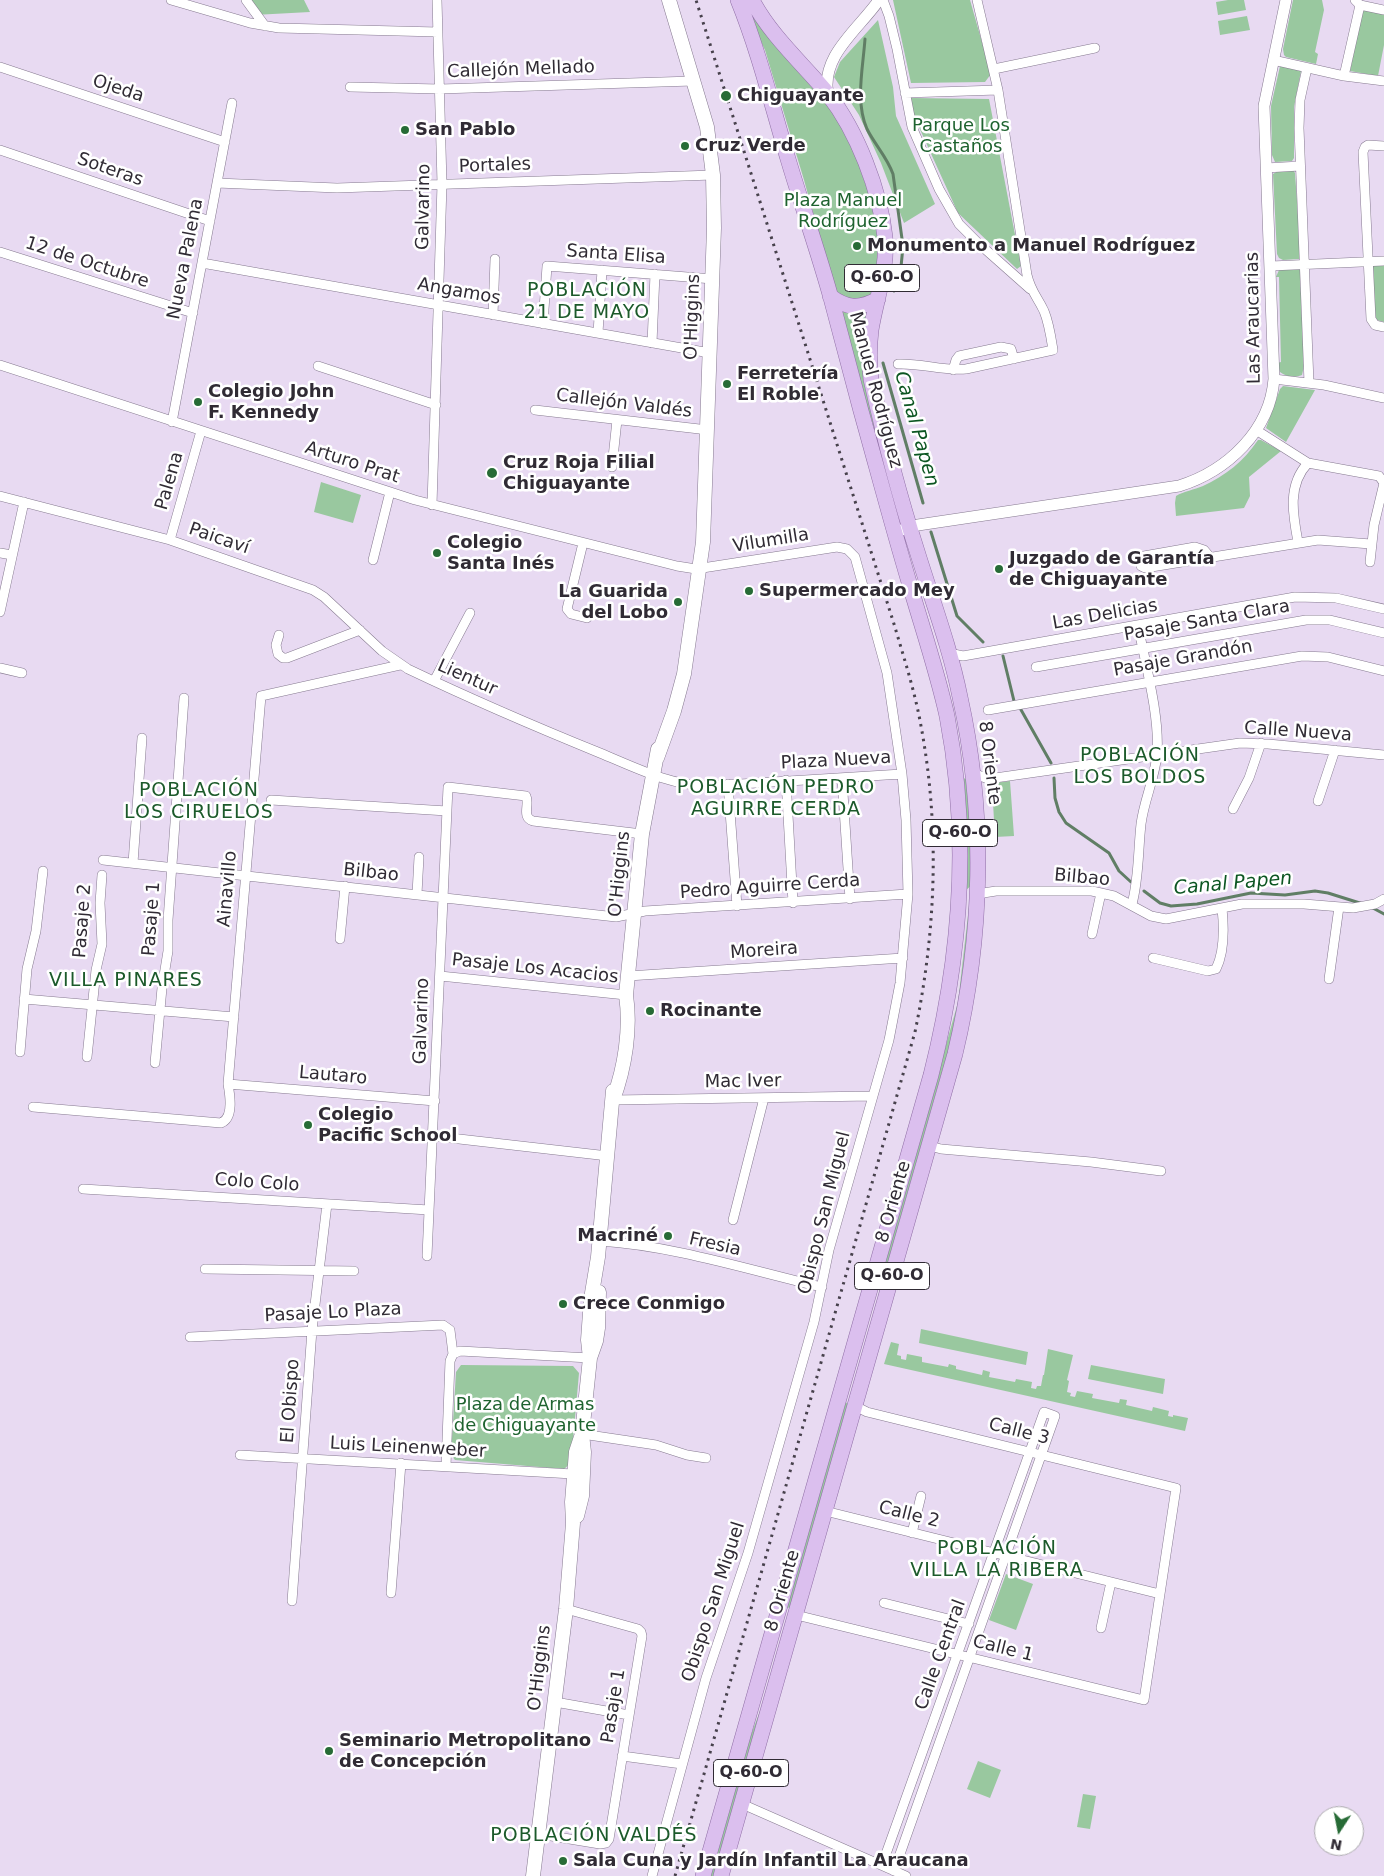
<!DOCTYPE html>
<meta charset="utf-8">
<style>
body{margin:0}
#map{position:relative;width:1384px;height:1876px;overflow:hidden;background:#e8daf2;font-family:"DejaVu Sans",sans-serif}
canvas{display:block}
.north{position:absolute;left:1314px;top:1806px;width:50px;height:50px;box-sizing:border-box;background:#fff;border:1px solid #acaaae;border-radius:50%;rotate:191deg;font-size:14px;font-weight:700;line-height:20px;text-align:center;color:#302b34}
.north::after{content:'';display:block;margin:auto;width:18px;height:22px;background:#276b36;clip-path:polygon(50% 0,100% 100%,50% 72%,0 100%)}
</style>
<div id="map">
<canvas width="1384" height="1876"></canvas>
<div class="north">N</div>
</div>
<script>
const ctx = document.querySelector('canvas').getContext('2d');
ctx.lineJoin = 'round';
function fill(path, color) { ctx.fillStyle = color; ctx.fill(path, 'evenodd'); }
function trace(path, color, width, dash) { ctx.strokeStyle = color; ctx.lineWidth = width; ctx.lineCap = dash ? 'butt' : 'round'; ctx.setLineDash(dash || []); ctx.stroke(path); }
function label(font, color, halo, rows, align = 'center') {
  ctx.font = font + ' "DejaVu Sans",sans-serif'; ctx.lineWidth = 5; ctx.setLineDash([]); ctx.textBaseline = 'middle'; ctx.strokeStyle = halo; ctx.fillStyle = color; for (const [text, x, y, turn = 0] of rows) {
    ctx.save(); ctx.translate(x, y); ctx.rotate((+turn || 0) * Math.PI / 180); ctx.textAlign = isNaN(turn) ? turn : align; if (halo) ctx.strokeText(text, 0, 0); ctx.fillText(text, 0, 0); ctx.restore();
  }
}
fill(new Path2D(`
 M 243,0 L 304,0 L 310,12 L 254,15 Z
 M 747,0 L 788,56 L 831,109 L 851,142 L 872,203 L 880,245 L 875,290 L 878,440 L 861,387 L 804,180 L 765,50 L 758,36 Z
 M 893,0 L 970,0 L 991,74 L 985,82 L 911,83 Z
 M 1228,0 L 1244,0 L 1246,10 L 1218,15 L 1216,2 Z
 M 1293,0 L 1322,0 L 1324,10 L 1315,52 L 1318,54 L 1316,64 L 1286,57 L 1284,55 L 1283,49 Z
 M 1365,9 L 1384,13 L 1384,45 L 1378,76 L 1350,71 L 1362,13 Z
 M 1247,16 L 1250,30 L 1220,35 L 1218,21 Z
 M 878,20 L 893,87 L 896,116 L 935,204 L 904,223 L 881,163 L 859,115 L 834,77 L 840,62 Z
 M 1280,66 L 1301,71 L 1294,107 L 1294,158 L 1292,161 L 1275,162 L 1272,155 L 1271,106 Z
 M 910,98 L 989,99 L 1021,266 L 1017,269 L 958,213 L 913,114 Z
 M 1293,170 L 1295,173 L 1301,257 L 1299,259 L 1283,260 L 1279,258 L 1277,254 L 1273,174 L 1278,171 Z
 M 1384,265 L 1384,322 L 1377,320 L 1375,316 L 1373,266 Z
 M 1298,269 L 1300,269 L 1304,366 L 1302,375 C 1295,378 1286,377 1280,372 L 1277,363 L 1281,362 L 1279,277 L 1276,277 L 1279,270 Z
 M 1283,386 L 1315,390 L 1286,442 L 1266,428 L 1280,389 Z
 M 1258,440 L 1261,440 L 1281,451 L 1249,477 L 1250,496 L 1244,508 L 1176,516 L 1175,503 L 1176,496 C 1184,491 1194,490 1203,486 C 1225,476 1244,461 1258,440 Z
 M 321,482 L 361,495 L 353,523 L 314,512 Z
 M 962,777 L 969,781 L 972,885 L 966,890 Z
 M 1010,781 L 1014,836 L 995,837 L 992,786 L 995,783 Z
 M 972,901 L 957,1020 L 878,1298 L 885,1262 L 958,1002 L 969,906 Z
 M 921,1329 L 1028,1352 L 1026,1365 L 919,1343 Z
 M 891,1342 L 899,1344 L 897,1355 L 901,1356 L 901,1359 L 906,1360 L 907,1354 L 922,1357 L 922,1362 L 948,1367 L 949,1364 L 956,1366 L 956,1369 L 982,1375 L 983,1370 L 990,1372 L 989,1377 L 1015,1382 L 1016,1379 L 1032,1382 L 1031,1388 L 1036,1389 L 1037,1386 L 1041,1386 L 1043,1375 L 1044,1375 L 1048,1349 L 1073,1355 L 1067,1380 L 1069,1381 L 1067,1392 L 1071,1393 L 1070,1396 L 1075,1397 L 1077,1391 L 1093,1394 L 1092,1398 L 1119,1403 L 1120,1399 L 1127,1400 L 1126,1405 L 1152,1411 L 1153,1407 L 1169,1411 L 1168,1416 L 1173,1417 L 1173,1415 L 1188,1418 L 1185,1431 L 884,1364 Z
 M 461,1365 L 573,1366 L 579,1373 L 571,1463 L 564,1469 L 455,1460 L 451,1455 L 456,1372 Z
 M 1091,1365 L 1165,1379 L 1163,1394 L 1088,1379 Z
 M 845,1401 L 850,1407 L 793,1606 L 785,1609 Z
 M 1006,1574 L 1033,1584 L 1016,1630 L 989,1620 Z
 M 766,1695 L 715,1876 L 708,1876 L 746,1748 Z
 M 978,1761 L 1001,1770 L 990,1798 L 967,1789 Z
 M 1083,1794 L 1096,1796 L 1090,1829 L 1077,1827 Z`), '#99c89f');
trace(new Path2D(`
 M 865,39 C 863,68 855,102 867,129 C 875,145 887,157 893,174 L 903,246 L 901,267 L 894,291
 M 883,363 L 923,503
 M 931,532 L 957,616 L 983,642
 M 1003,656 L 1014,701
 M 1020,708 L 1051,763
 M 1054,778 L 1055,798 L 1059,812 L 1066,823 L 1109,853 L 1119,871 L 1131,882
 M 1144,891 L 1160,903 L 1171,906 L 1197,904 L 1251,893 L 1285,895 L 1315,891 L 1328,893 L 1363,904
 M 1371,907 L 1384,914`), '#607e65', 3);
const minor = new Path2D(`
 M 171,0 L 250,23 L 279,28 L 438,32
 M 246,0 L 265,26
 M 883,0 L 889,16 L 897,49 L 912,127 L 939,189 L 959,224 L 977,242 L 1030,289
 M 1355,0 L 1360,5 L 1384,10
 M 1273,60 L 1344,76 L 1384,81
 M 0,67 L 225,142
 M 1307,68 L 1300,100 L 1299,128 L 1309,383
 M 994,69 L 1095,48
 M 1344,76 L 1360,5
 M 350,87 L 440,89 L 693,81
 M 905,93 L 998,90
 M 1384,146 L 1368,145 L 1365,147 L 1363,152 L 1371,319 L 1375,325 L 1384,327
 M 0,150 L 210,221
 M 1266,168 L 1300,166
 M 217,183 L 337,188 L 713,175
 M 0,252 L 193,313
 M 202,263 L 710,353
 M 1271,266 L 1384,261
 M 493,315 L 495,259
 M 543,324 L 547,266 L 713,279
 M 598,333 L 602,270
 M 652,343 L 655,274
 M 898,364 C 921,363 943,371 966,369 L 1053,350 C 1051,337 1049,323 1044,311 C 1037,296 1031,292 1027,275 L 998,90 L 977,0
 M 0,365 L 415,500 L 677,566 L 696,569 L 837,547 L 847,549 L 855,557 L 887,673 L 902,774 L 906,820 L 908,894 L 900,983 L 889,1040 L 829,1250 L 814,1322 L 748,1553 L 706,1678 L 652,1876
 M 318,366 L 436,405
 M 953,370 L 956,360 L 959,356 L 1001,347 L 1011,349 L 1014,359
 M 1274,379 L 1324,385 L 1384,398
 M 535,410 L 708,430
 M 172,422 L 232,103
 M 1256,430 L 1308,463 L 1379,476 L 1384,483
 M 612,467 L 617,420
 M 0,496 L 170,540 L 313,590 L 324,597 L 382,651 L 408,669 C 471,699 536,727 600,753 C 634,767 671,786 708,786 L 902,774
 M 432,505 L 442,184 L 437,0
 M 170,540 L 201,431
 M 1298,542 C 1293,515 1287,485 1308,463
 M 583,543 L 567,609 L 571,614 L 587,618
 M 0,553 L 12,555
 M 1209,556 L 1204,550 L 1195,547 L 1144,556 L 1140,558 L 1141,566 L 1145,568 L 1318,540 L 1371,544
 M 373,560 L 390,492
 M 1370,562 L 1374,525 L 1384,483
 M 0,612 L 24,502
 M 279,635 L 276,645 L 278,654 L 283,658 L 287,658 L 360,630
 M 949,653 L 963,656 L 1295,597 L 1336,598 L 1384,609
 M 1036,667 L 1306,620 L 1330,620 L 1384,633
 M 0,668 L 22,673
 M 434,681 L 470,613
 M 988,710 L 1302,656 L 1328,657 L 1384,671
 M 973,773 L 988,779 L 1240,743 L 1268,744 L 1384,755
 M 842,778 L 850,899
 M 786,780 L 793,903
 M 728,784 L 737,906
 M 271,800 L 447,811
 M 1318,801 L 1335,750
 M 1233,809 L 1249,778 L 1261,743
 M 103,860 L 616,917 L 645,911 L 908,894
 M 133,863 L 142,738
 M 417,894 L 419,857
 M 977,894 L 996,891 L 1092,891 L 1114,896 L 1151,916 L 1166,919 L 1242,904 L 1304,904 L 1353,908 L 1375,904 L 1384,899
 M 1132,904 C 1139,878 1138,851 1141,824 C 1144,800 1155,778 1157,754 C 1160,716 1145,663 1138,625
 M 1092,934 L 1101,893
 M 340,939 L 345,886
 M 1153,958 L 1208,971 L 1216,969 C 1225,951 1224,927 1222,908
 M 440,976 L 626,995
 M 628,976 L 903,958
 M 1329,979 L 1339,907
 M 24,999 L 234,1017
 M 20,1052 L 27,969 L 36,931 L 43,871
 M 87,1057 L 96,970 L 102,944 L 100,903 L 102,875
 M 155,1063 L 162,988 L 168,951 L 168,920 L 184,698
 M 228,1084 L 435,1101
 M 613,1100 L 873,1096
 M 33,1107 L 221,1123 C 234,1118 230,1095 228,1084 L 261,696 L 400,665
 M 433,1136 L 608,1156
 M 930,1146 L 941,1149 L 1091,1162 L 1161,1171
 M 83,1189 L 429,1210
 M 733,1220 L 764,1098
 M 600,1241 C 675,1246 749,1270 822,1287
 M 427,1256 L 448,787 L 526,796 C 530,805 521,817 533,821 L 642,834
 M 205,1269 L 354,1271
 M 190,1337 L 443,1325 L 450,1330 L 453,1354
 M 582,1434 L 656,1445 L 687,1455 L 706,1458
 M 240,1455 L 573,1474
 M 446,1466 L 450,1361 L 453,1354 L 460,1351 L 590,1358
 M 825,1511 L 1160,1594
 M 912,1533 L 921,1496
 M 391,1593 L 401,1463
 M 292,1601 L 312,1330 L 327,1204
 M 884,1603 L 969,1624
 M 796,1615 L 1144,1700 L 1176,1488 L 867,1412 L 855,1406
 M 1101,1628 L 1111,1582
 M 555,1702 L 629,1715
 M 622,1756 L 682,1764
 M 742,1804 L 906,1876
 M 539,1834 L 600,1844 L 606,1843 L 609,1839 L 642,1636 L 641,1632 L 638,1629 L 566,1609
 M 882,1865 L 1044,1412 L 1055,1416 L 894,1871`);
const tertiary = new Path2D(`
 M 828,95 C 820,56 859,29 879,0
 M 895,532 L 918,525 L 1179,486 C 1227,471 1270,431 1274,379 L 1264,106 L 1286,0`);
const secondary = new Path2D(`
 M 657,758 L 674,711 L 684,674 L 703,542 L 714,228 L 713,175 L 707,127 L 669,0
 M 613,1100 C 625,1067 631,1029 626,995 L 642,834 L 658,749
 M 590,1358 L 588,1340 L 591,1299 L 598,1257 L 613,1091
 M 577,1516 L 582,1496 L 584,1452 L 582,1434 L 590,1358 L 596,1341 L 598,1328 L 599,1292
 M 533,1876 L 566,1609 L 573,1523 L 572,1502 L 576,1452 L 582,1434`);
const primary = new Path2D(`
 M 830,296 C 847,309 860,309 878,299
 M 703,1876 L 931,1075 C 961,957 970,836 947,716 C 937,671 922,627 909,582 C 892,525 877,468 861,411 C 851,373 841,335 831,298 C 818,251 802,206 788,159 C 772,106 759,52 738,0
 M 721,1876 L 955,1054 C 983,937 986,814 960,697 C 950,647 932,600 917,551 C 899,495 884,437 871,379 C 869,363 869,347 871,330 C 876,299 888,269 885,237 C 880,190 857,131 828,94 C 802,63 771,36 752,0`);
trace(minor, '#867a90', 10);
trace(tertiary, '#867a90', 12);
trace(secondary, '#867a90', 15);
trace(primary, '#906fa6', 16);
trace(minor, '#fff', 9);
trace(tertiary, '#fff', 11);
trace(secondary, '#fff', 14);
trace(primary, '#dbbfee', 15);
trace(new Path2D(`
 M 675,1876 L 915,1032 C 936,931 940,828 921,726 C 915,692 904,658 894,624 L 696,0`), '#47414c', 3, [2.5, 5]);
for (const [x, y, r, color] of [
 [726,96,6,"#276b36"],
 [405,130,5,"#276b36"],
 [685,146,5,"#276b36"],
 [857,246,5,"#276b36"],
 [727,384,5,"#276b36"],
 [198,402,5,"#276b36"],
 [492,473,6,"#276b36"],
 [437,553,5,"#276b36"],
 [999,569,5,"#276b36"],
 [749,591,5,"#276b36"],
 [678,602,5,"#276b36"],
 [650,1011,5,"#276b36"],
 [308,1125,5,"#276b36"],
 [668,1236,5,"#276b36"],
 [563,1304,5,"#276b36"],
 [329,1751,5,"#276b36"],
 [563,1861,5,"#276b36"]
]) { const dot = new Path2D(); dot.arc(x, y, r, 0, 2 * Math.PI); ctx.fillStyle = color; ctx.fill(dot); trace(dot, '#fff', 2); }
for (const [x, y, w] of [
 [882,278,75],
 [960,833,75],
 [892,1276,75],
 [751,1773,75]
]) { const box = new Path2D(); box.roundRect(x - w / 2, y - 13.5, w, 27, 4); ctx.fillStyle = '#fff'; ctx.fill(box); trace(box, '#302b34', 1); }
label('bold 16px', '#302b34', null, [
 ["Q-60-O",882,278],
 ["Q-60-O",960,833],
 ["Q-60-O",892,1276],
 ["Q-60-O",751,1773]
]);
label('18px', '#302b34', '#fff', [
 ["Callejón Mellado",521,70,-2],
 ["Ojeda",118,89,18],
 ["Portales",495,166,-2],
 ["Soteras",110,170,19],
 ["Galvarino",424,207,-89],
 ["Santa Elisa",616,255,4],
 ["Nueva Palena",186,259,-79],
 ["12 de Octubre",87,263,18],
 ["Angamos",459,292,10],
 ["O'Higgins",693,317,-88],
 ["Las Araucarias",1254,318,-91],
 ["Manuel Rodríguez",875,390,75],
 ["Callejón Valdés",624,404,7],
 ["Arturo Prat",352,463,18],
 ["Palena",170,481,-74],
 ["Paicaví",219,539,19],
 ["Vilumilla",771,541,-9],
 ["Las Delicias",1105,615,-10],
 ["Pasaje Santa Clara",1207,621,-10],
 ["Pasaje Grandón",1183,659,-10],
 ["Lientur",467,678,24],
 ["Calle Nueva",1298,732,4],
 ["Plaza Nueva",836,761,-3],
 ["8 Oriente",989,763,83],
 ["Bilbao",371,873,6],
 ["O'Higgins",620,874,-84],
 ["Bilbao",1082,878,5],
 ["Pedro Aguirre Cerda",770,887,-4],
 ["Ainavillo",228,889,-85],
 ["Pasaje 1",152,919,-86],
 ["Pasaje 2",83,921,-86],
 ["Moreira",764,951,-4],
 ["Pasaje Los Acacios",535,969,6],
 ["Galvarino",422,1021,-88],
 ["Lautaro",333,1076,5],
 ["Mac Iver",743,1082,-1],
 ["Colo Colo",257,1183,4],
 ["8 Oriente",894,1202,-74],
 ["Obispo San Miguel",825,1213,-76],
 ["Fresia",715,1245,13],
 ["Pasaje Lo Plaza",333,1313,-3],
 ["El Obispo",291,1401,-86],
 ["Calle 3",1019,1432,14],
 ["Luis Leinenweber",408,1448,3],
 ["Calle 2",909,1515,14],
 ["8 Oriente",783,1591,-74],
 ["Obispo San Miguel",714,1602,-72],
 ["Calle 1",1003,1649,14],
 ["Calle Central",941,1655,-70],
 ["O'Higgins",540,1668,-83],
 ["Pasaje 1",614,1706,-81]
]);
label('bold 18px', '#302b34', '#fff', [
 ["Chiguayante",737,96],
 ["San Pablo",415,130],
 ["Cruz Verde",695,146],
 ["Monumento a Manuel Rodríguez",867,246],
 ["Ferretería",737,374],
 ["El Roble",737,395],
 ["Colegio John",208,392],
 ["F. Kennedy",208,413],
 ["Cruz Roja Filial",503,463],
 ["Chiguayante",503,484],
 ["Colegio",447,543],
 ["Santa Inés",447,564],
 ["Juzgado de Garantía",1009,559],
 ["de Chiguayante",1009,580],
 ["Supermercado Mey",759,591],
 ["La Guarida",668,592,"right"],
 ["del Lobo",668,613,"right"],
 ["Rocinante",660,1011],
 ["Colegio",318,1115],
 ["Pacific School",318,1136],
 ["Macriné",658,1236,"right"],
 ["Crece Conmigo",573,1304],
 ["Seminario Metropolitano",339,1741],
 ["de Concepción",339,1762],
 ["Sala Cuna y Jardín Infantil La Araucana",573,1861]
], 'left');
label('18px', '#1e632f', '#fff', [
 ["Parque Los",961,126],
 ["Castaños",961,147],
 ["Plaza Manuel",843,201],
 ["Rodríguez",843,222],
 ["Plaza de Armas",525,1405],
 ["de Chiguayante",525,1426]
]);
ctx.letterSpacing = '1px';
label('19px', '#1c5a2b', '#fff', [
 ["POBLACIÓN",587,291],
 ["21 DE MAYO",587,313],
 ["POBLACIÓN",1140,756],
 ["LOS BOLDOS",1140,778],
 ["POBLACIÓN PEDRO",776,788],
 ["AGUIRRE CERDA",776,810],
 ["POBLACIÓN",199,791],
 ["LOS CIRUELOS",199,813],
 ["VILLA PINARES",126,981],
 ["POBLACIÓN",997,1549],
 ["VILLA LA RIBERA",997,1571],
 ["POBLACIÓN VALDÉS",594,1836]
]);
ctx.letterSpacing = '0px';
label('italic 19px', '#0c5622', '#fff', [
 ["Canal Papen",916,429,74],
 ["Canal Papen",1233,884,-5]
]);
</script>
